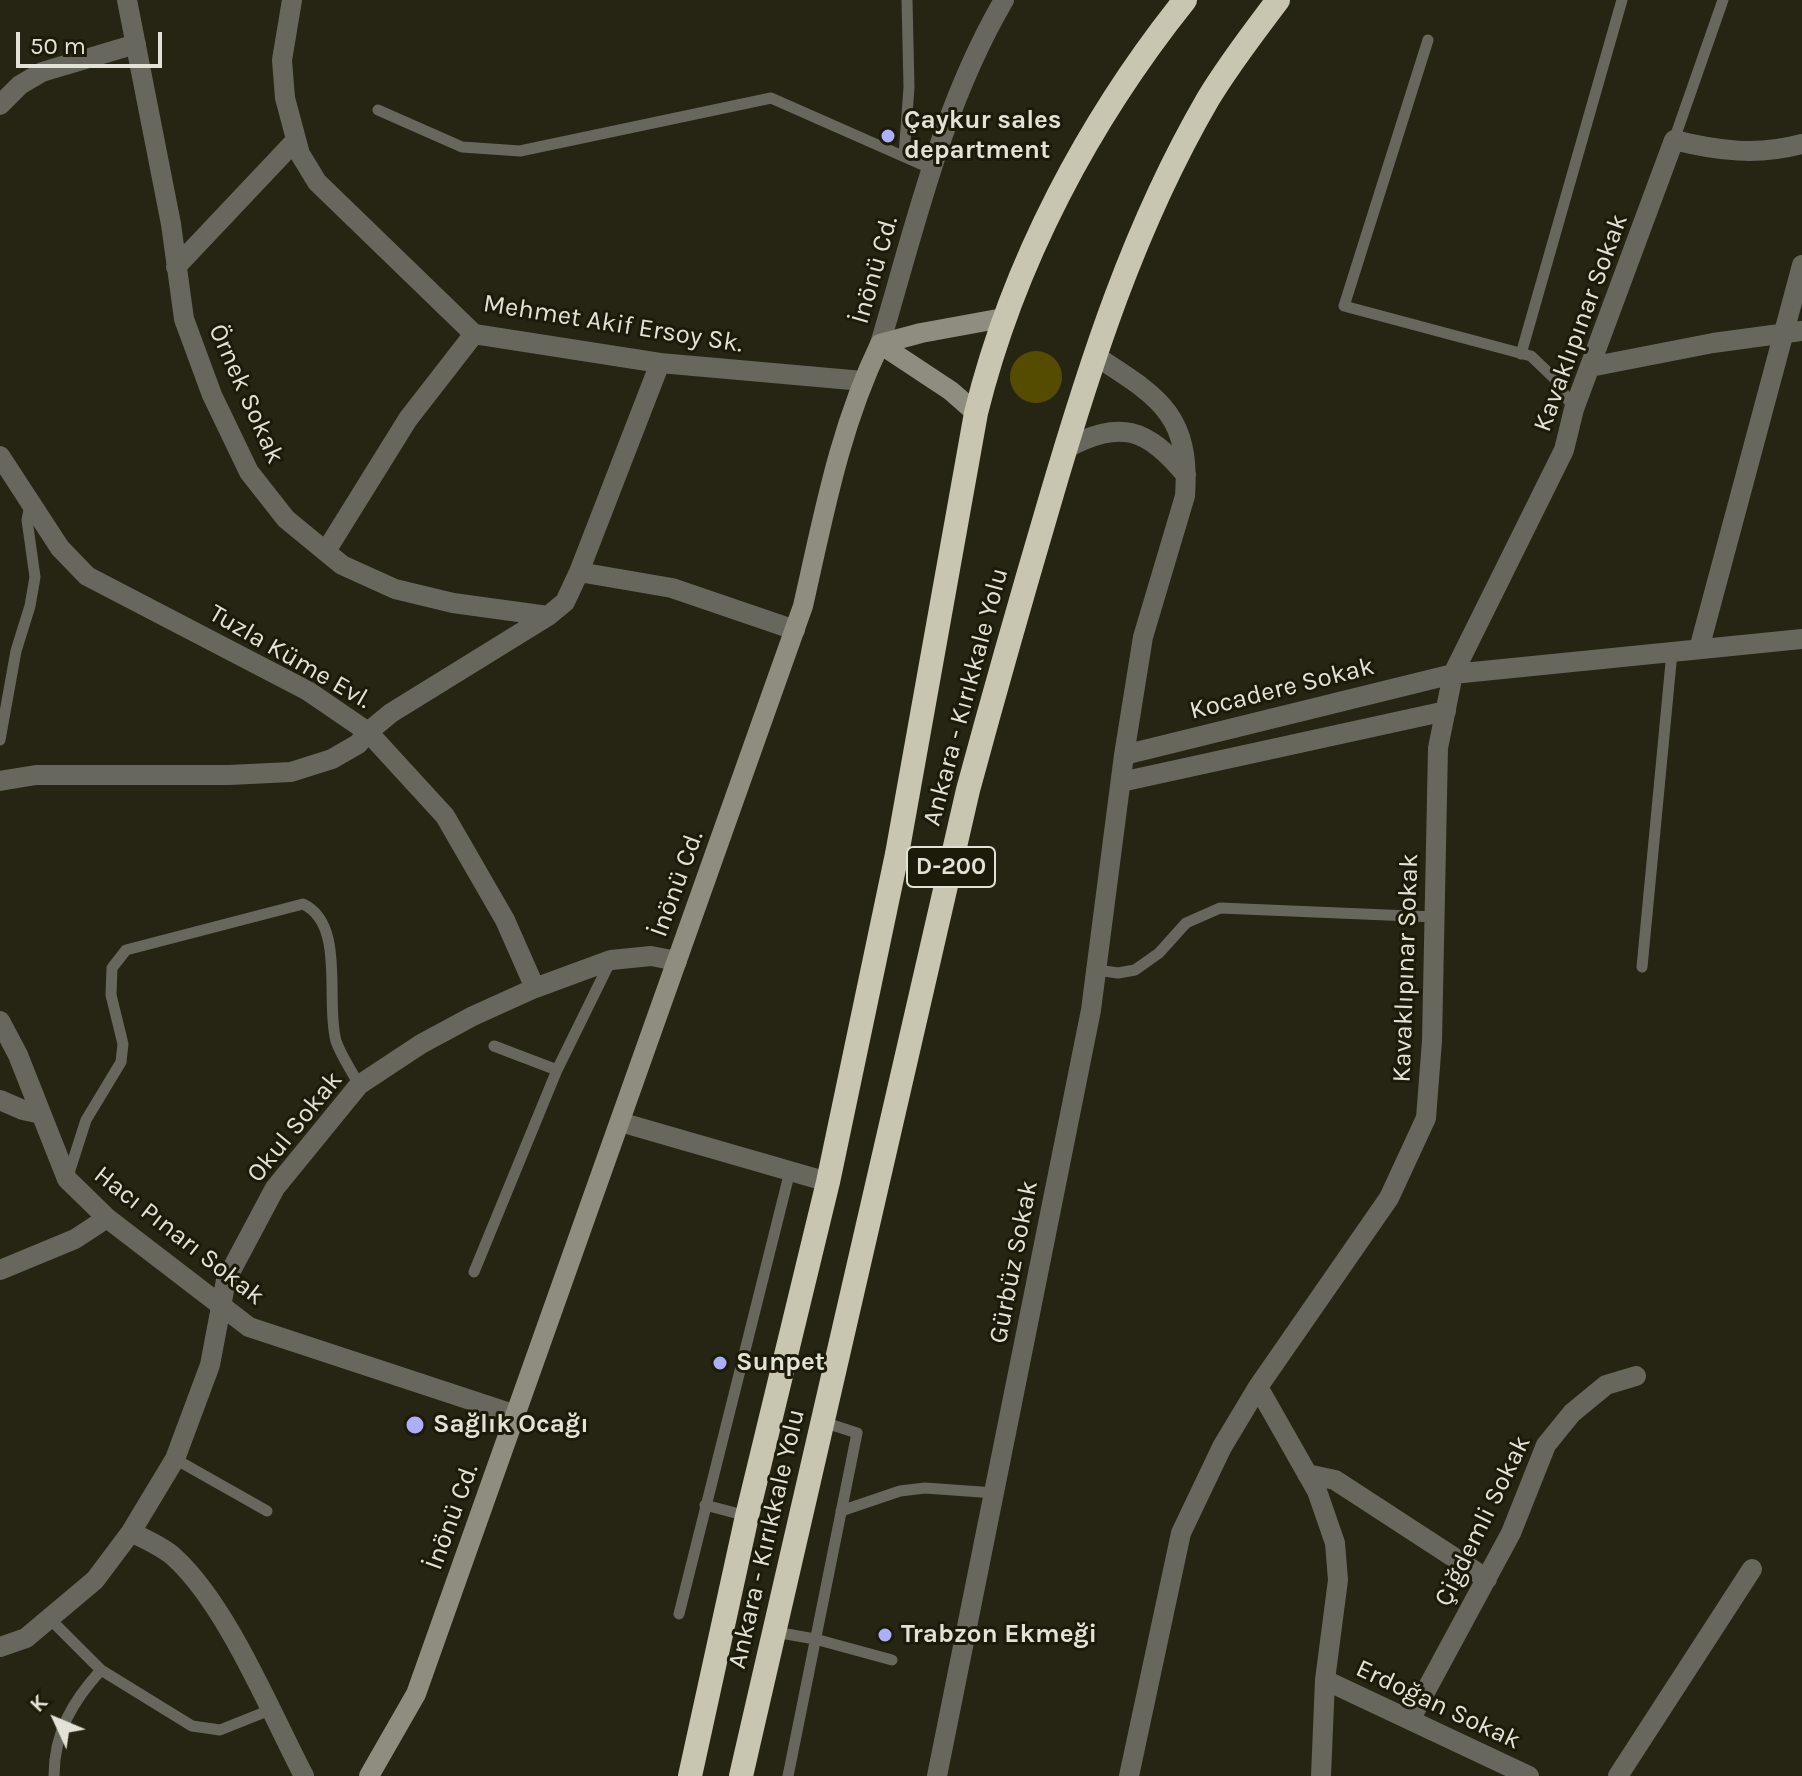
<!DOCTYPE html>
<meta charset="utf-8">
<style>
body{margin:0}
#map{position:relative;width:1802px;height:1776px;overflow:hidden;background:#262412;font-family:Karla,sans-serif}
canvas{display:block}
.north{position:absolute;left:16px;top:1680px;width:80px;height:80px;-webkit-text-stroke:6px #1c1a09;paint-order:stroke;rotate:314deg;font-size:22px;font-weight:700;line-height:32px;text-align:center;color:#e3e2d7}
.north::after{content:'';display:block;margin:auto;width:28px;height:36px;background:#e3e2d7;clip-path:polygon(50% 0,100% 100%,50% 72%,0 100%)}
.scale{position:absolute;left:16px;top:32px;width:146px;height:36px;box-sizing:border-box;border:4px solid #e3e2d7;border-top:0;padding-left:10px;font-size:24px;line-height:28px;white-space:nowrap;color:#e3e2d7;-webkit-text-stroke:6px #1c1a09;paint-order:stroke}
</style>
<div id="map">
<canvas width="1802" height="1776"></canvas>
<div class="north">K</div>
<div class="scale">50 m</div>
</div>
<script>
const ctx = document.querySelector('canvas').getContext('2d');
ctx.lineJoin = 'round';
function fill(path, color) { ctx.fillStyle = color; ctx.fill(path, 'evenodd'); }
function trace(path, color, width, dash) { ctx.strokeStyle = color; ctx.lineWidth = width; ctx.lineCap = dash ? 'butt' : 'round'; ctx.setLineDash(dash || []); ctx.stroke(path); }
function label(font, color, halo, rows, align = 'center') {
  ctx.font = font + ' Karla,sans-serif'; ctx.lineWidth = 6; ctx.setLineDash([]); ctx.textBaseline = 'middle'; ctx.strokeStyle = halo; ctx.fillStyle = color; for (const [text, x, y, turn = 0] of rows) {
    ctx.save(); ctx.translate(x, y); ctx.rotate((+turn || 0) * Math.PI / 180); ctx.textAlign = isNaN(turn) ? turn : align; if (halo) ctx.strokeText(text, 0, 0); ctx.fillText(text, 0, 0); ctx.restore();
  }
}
fill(new Path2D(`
 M1010 377a26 26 0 1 1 52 0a26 26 0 1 1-52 0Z`), '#554c01');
trace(new Path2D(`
 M 1428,40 L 1344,306 L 1531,356 L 1554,378 L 1574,409
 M 378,110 L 462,147 L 520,151 L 771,98 L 932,169
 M 1674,140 L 1723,0
 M 904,156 L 909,87 L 907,0
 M 1521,354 L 1622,0
 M 0,740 L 16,651 L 30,606 L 35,577 L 27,520 L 30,505
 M 1642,967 L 1672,652
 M 1097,970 L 1118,973 L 1135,970 L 1159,953 L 1186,923 L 1220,908 L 1434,917
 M 494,1046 L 557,1070
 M 68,1176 L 86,1120 L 121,1062 L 123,1044 L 111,995 L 112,968 L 126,950 L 303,904 C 346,924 325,1001 336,1041 C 341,1056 352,1071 359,1085
 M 474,1272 L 557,1070 L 611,960
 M 175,1459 L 267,1511
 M 705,1505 L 747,1516
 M 841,1511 L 900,1491 L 925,1488 L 995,1493
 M 679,1614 L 790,1171
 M 49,1618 L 101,1670 L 192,1726 L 220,1730 L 270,1710
 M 775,1632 L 815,1639 L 892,1660
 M 54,1776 C 54,1732 73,1701 101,1670
 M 788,1776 L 857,1433 L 823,1422`), '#68675e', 11);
trace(new Path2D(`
 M 127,0 L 171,224 L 184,319 L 212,395 L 249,472 L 286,519 L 342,565 L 395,589 L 453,603 L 548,616
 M 292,0 L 282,60 L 285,98 L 300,154 L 317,182 L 474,334 L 660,363 L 863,381
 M 0,105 L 20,85 L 42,72 L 136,44
 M 176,267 L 296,140
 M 880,344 C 915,227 942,106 1004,0
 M 1590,367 L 1713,343 L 1802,331
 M 1065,449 C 1122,419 1146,428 1186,475
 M 0,456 L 60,548 L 87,576 L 308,691 L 368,732 L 445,816 L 505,920 L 535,988
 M 326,551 L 408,419 L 474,334
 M 579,572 L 672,588 L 795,630
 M 1699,649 L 1802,265
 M 1124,755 L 1453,674 L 1802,639
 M 0,781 L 36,775 L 229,775 L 291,772 L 332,759 L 358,744 L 368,732 L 391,713 L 548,616 L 565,602 L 579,572 L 660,363
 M 1121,782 L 1446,711
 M 0,1021 L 18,1055 L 67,1179 L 107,1218 L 249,1327 L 516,1415
 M 0,1100 L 23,1110 L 41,1114
 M 620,1122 L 828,1182
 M 0,1270 L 75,1239 L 107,1218
 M 1307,1474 L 1335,1480 L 1487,1579
 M 131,1532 C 144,1539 162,1546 174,1557 C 227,1605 270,1711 304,1776
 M 0,1647 L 26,1638 L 95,1580 L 131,1532 L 175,1459 L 210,1365 L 226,1280 L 275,1188 L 359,1085 L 421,1044 L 473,1016 L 535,988 L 611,960 L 651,956 L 677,961
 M 1325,1680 L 1529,1776
 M 1410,1720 L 1511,1533 L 1546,1445 L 1572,1413 L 1606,1385 L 1636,1376
 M 937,1776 L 1091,1010 L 1124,755 L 1143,637 L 1185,496 C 1191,413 1157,396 1094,355
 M 1129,1776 L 1181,1533 L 1222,1447 L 1258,1387
 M 1321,1776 L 1325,1680 L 1338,1580 L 1335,1543 L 1317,1491 L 1258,1387 L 1389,1198 L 1426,1118 L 1432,1041 L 1438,748 L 1453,674 L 1564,450 L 1574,409 L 1674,140 C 1718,151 1758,156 1802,144
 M 1618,1776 L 1752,1569`), '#68675e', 20);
trace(new Path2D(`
 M 880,344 L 921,333 L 1003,318
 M 880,344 L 951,391 L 976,413
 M 369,1776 L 416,1694 L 803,606 C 824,514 839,429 880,344`), '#8f8d7f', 20);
trace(new Path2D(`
 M 690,1776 L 747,1516 L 828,1182 L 897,854 L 976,413 C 1013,263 1089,120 1185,0
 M 741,1776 L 968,790 C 994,694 1021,599 1049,504 C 1090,364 1134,226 1208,99 C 1229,64 1254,32 1278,0`), '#c8c6b0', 24);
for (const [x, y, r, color] of [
 [888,136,8,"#acaffb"],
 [720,1363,8,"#acaffb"],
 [415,1425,10,"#acaffb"],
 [885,1635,8,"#acaffb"]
]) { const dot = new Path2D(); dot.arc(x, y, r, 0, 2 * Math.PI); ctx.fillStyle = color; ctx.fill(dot); trace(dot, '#1c1a09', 3); }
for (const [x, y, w] of [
 [951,867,88]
]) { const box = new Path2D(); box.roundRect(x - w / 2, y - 20, w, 40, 6); ctx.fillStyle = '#1c1a09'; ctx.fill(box); trace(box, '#e3e2d7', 2); }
label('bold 24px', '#e3e2d7', null, [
 ["D-200",951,867]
]);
label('bold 26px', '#e3e2d7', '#1c1a09', [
 ["Çaykur sales",904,121],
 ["department",904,151],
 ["Sunpet",736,1363],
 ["Sağlık Ocağı",433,1425],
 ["Trabzon Ekmeği",901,1635]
], 'left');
label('26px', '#e3e2d7', '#1c1a09', [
 ["İnönü Cd.",875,270,-74],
 ["Kavaklıpınar Sokak",1581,323,-70],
 ["Mehmet Akif Ersoy Sk.",613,324,9],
 ["Örnek Sokak",246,394,66],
 ["Tuzla Küme Evl.",290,657,30],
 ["Kocadere Sokak",1282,689,-14],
 ["Ankara - Kırıkkale Yolu",966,697,-75],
 ["İnönü Cd.",677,884,-70],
 ["Kavaklıpınar Sokak",1406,968,-88],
 ["Okul Sokak",295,1127,-51],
 ["Hacı Pınarı Sokak",179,1236,38],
 ["Gürbüz Sokak",1014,1262,-79],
 ["İnönü Cd.",452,1517,-70],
 ["Çiğdemli Sokak",1483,1521,-64],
 ["Ankara - Kırıkkale Yolu",767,1539,-77],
 ["Erdoğan Sokak",1438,1705,25]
]);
</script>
